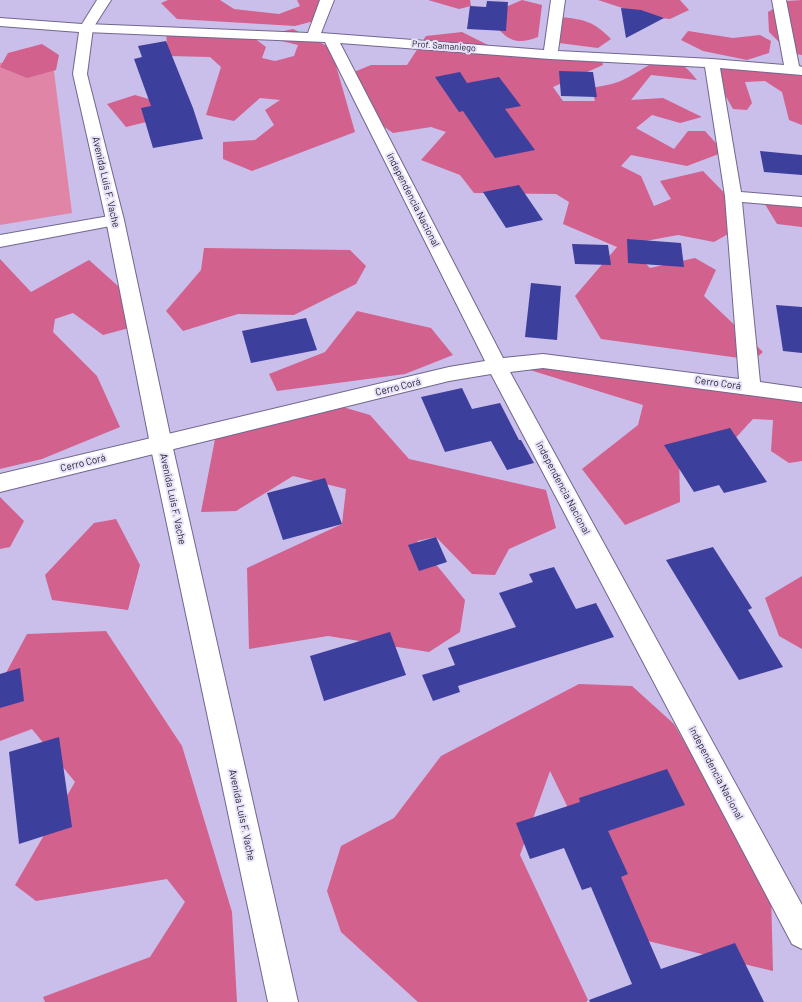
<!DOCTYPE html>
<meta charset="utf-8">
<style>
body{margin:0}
canvas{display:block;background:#cabeea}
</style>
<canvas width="802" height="1002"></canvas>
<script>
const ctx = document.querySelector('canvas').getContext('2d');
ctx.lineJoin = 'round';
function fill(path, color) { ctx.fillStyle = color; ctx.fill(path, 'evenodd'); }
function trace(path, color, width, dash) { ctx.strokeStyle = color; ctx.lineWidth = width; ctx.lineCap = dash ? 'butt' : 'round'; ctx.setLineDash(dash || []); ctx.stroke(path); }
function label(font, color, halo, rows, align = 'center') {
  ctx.font = font + ' Barlow,sans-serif'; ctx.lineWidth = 4; ctx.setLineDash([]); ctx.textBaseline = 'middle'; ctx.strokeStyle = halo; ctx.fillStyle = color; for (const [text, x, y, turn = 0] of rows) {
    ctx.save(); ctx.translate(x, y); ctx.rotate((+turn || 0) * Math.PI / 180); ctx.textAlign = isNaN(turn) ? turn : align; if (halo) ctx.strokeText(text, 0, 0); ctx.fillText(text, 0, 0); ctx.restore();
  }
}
fill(new Path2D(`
 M 52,56 L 72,213 L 0,225 L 0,63 Z`), '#e185a7');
fill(new Path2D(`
 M 168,0 L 220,0 L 234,9 L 279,14 L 300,6 L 297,0 L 323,0 L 314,21 L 295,26 L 177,19 L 161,3 Z
 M 428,0 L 470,0 L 471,6 L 459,9 Z
 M 522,0 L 542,5 L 538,37 C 511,48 503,35 487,15 Z
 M 598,0 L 680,0 L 689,10 L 670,19 L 650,17 Z
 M 802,0 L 802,55 L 790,53 L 769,32 L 768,12 L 787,1 Z
 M 561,17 C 586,20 593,21 611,39 L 598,48 L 559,43 L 548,33 Z
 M 293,29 L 331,48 L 355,132 L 252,171 L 223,159 L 223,142 L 255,140 L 274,125 L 265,110 L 280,100 L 260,98 L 234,121 L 206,115 L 221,67 L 210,57 L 168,56 L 166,33 L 254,38 L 266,47 L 262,58 L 275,61 L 294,56 L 298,45 L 261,36 Z
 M 688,31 L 733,38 L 760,35 L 771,41 L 769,53 L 747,60 L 703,51 L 681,40 Z
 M 462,32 L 488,45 L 543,59 L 586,54 L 601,58 L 603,65 L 553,87 L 563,101 L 595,101 L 591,88 C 600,86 610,85 618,82 C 651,69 666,39 697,80 L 651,75 L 631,100 L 663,98 L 702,117 L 680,123 L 652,115 L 636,128 L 674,149 L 688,131 L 705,131 L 724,152 L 687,166 L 631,155 L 621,166 L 641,176 L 654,206 L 671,199 L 660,181 L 703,171 L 741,210 L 742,226 L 714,242 L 678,235 L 640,242 L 634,252 L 650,268 L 695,258 L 716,270 L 704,296 L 763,352 L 754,360 L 601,339 L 575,296 L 617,247 L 563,224 L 569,202 L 556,194 L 474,193 L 460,175 L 421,160 L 446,132 L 431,127 L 393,133 L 363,112 L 354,72 L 371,65 L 407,65 L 426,36 Z
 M 42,44 L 59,55 L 56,70 L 27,78 L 0,67 L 8,53 Z
 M 726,64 L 764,69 L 795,64 L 802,66 L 802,125 L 789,120 L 782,92 L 765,81 L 745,82 L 752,103 L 747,110 L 733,109 L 712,72 Z
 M 135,95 L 159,102 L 150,121 L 126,127 L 107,104 Z
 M 763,201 L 802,203 L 802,227 L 777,224 Z
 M 204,248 L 350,250 L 366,266 L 356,284 L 294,315 L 238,314 L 183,331 L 166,311 L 201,270 Z
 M 0,259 L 31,292 L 89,260 L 138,304 L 140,325 L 103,335 L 73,313 L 55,319 L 53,332 L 97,376 L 120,427 L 42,459 L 0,469 Z
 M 357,311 L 431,328 L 453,355 L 405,374 L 277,391 L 269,374 L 325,352 Z
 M 560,356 L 802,390 L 802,461 L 789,463 L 771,451 L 773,420 L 753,419 L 730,444 L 679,451 L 680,502 L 625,525 L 582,469 L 638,425 L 643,405 L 530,370 Z
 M 329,403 L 370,415 L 409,459 L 546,490 L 556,528 L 509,549 L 495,575 L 472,574 L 436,537 L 417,541 L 465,600 L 460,632 L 429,652 L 328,636 L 249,649 L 247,568 L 342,524 L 346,489 L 293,476 L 236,511 L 201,512 L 216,434 Z
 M 0,497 L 24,521 L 10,547 L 0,549 Z
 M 116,519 L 140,565 L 128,610 L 52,600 L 45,575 L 94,523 Z
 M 802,576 L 802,649 L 779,636 L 765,598 Z
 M 106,631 L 182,746 L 232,912 L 237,1002 L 45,1002 L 43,997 L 150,957 L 185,902 L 167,879 L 36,901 L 15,885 L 75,782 L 32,729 L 0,741 L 0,684 L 27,634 Z
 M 579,684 L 632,686 L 674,724 L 771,892 L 773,971 L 631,937 L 550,771 L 520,855 L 588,1000 L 586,1002 L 418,1002 L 341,932 L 327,891 L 341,846 L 394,818 L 441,756 Z`), '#d2618e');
fill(new Path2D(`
 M 487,1 L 508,2 L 506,31 L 467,29 L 470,6 L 486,7 Z
 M 621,8 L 641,10 L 664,18 L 626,38 Z
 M 166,41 L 193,108 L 203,139 L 153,148 L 141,108 L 151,106 L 134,59 L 142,57 L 138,46 Z
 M 559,71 L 593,72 L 597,97 L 561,96 Z
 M 460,72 L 467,83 L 499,77 L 521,106 L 505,109 L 535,150 L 495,158 L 463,111 L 459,112 L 435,77 Z
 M 760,151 L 802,155 L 802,175 L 764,172 Z
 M 519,185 L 543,220 L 506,228 L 483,192 Z
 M 627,239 L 681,243 L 684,267 L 628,263 Z
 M 572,244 L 608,245 L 611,265 L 575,264 Z
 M 531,283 L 561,286 L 557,340 L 525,337 Z
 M 776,305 L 802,307 L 802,353 L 783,351 Z
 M 306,318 L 317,350 L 251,363 L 242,331 Z
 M 462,388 L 472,409 L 500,403 L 519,440 L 521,440 L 534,463 L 507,470 L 491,441 L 445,452 L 421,397 Z
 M 730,428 L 767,482 L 724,493 L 719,485 L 694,492 L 664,445 Z
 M 325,478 L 342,524 L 283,540 L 267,493 Z
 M 436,537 L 447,562 L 419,571 L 408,545 Z
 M 713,547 L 752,608 L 748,610 L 783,667 L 739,680 L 666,560 Z
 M 554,567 L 576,609 L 596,603 L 614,637 L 458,686 L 460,692 L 433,701 L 422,675 L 455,665 L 448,648 L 516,627 L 499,593 L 533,582 L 529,574 Z
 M 390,632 L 406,675 L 324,701 L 310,656 Z
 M 20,668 L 24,701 L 0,708 L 0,674 Z
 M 59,737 L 72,827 L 19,844 L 9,752 Z
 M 667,769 L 685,805 L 608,831 L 628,874 L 621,877 L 661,969 L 735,943 L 764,1002 L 590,1002 L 589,1000 L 632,984 L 591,887 L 582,890 L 564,848 L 530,859 L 516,823 L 580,802 L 579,798 Z`), '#3d3f9d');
const street = new Path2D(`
 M 320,0 L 334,0 L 321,33 L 544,50 L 551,0 L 565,0 L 558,51 L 712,59 L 784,65 L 772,0 L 786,0 L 799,66 L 802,67 L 802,75 L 720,68 L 741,192 L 802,197 L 802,207 L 742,202 L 760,382 L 802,388 L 802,402 L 543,368 L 510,372 L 802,905 L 802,949 L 792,944 L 491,374 L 449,381 L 0,492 L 0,474 L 449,367 L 485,361 L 325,42 L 86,32 L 81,31 L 79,28 L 81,25 L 86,24 L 308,33 ZM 340,43 L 550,59 L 705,67 L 725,196 L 739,379 L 543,354 L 503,358 Z
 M 115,215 L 121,216 L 124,220 L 121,224 L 0,247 L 0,235 Z`);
const secondary = new Path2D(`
 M 97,0 L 111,0 L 93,28 L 87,74 L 124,220 L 172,444 L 298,1002 L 268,1002 L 150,444 L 106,220 L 73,74 L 79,32 L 0,26 L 0,18 L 82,24 Z`);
trace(street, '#72678f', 2);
trace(secondary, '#72678f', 2);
fill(street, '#fff');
fill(secondary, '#fff');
label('9px', '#1e1a2a', '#e8e2f9', [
 ["Prof. Samaniego",444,46,4]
]);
label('10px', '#1e1a2a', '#e8e2f9', [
 ["Avenida Luis F. Vache",106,182,77],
 ["independencia Nacional",413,200,63],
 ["Cerro Corá",718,383,8],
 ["Cerro Corá",398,387,-14],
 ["Cerro Corá",83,463,-14],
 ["independencia Nacional",563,488,62],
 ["Avenida Luis F. Vache",173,499,78],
 ["independencia Nacional",716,773,62],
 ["Avenida Luis F. Vache",242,815,78]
]);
</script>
